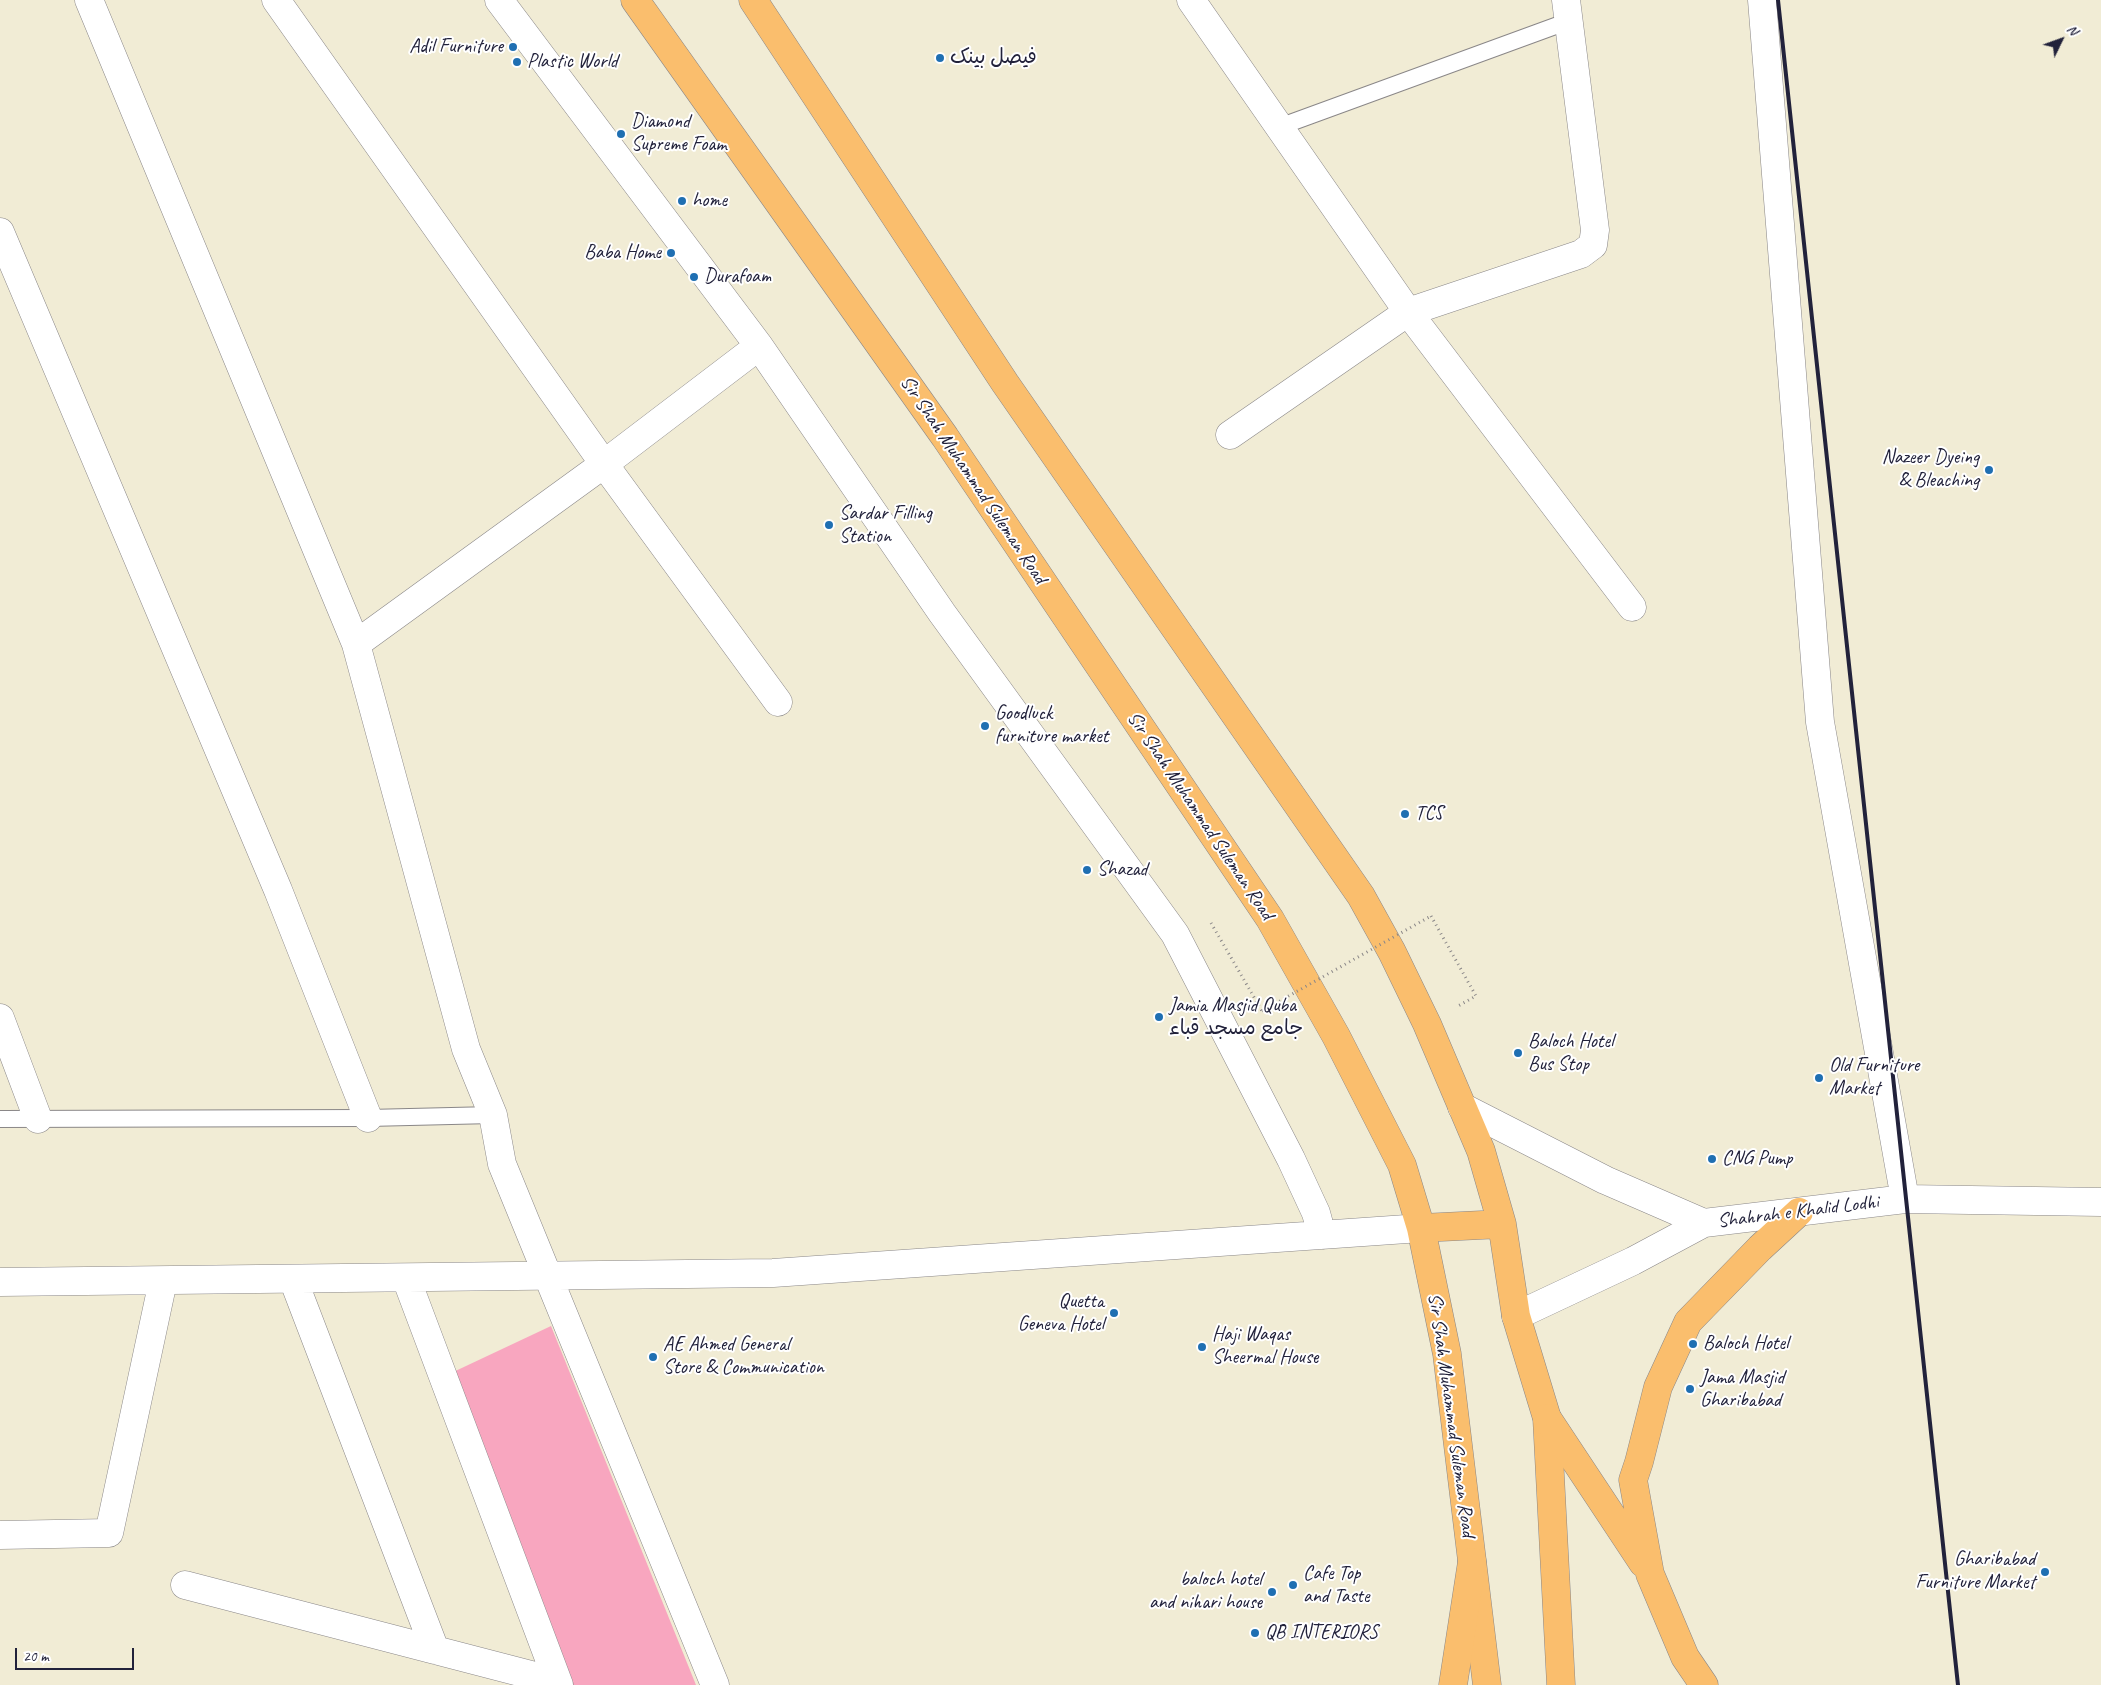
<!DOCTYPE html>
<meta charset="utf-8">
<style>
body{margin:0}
#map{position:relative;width:2101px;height:1685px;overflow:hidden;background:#f1ecd5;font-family:Caveat,sans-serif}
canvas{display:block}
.north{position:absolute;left:2036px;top:15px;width:50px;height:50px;-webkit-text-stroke:4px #fff;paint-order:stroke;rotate:48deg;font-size:14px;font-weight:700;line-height:20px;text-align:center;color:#22223b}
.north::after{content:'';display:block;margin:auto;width:18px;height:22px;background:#22223b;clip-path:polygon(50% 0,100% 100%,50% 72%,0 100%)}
.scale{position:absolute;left:15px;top:1648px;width:119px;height:22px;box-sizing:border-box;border:2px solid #22223b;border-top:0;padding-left:6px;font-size:15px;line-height:18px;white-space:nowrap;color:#22223b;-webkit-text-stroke:4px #fff;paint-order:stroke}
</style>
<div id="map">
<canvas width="2101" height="1685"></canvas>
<div class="north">N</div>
<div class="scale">20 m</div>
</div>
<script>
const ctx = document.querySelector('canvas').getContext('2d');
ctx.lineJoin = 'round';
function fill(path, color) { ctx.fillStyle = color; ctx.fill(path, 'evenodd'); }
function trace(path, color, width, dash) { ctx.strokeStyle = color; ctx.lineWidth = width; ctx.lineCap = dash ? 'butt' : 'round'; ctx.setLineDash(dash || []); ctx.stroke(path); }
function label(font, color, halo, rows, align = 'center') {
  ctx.font = font + ' Caveat,"Playpen Sans Arabic",sans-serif'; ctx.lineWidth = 4; ctx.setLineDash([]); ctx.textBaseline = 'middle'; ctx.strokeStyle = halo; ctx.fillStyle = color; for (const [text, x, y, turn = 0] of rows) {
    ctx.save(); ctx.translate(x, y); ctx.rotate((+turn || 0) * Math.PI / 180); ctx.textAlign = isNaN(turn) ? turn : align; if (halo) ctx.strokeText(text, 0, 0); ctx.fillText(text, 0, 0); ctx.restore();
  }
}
fill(new Path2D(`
 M 551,1326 L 696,1685 L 561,1685 L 449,1374 Z`), '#f8a6bf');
const service = new Path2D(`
 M 1279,127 L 1569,21
 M 0,1119 L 368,1118 L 493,1115`);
const minor = new Path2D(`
 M 89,0 L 356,644 L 466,1049 L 493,1115 L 502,1164 L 715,1685
 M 276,0 L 604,464 L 778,702
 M 499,0 L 759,346 L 942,613 L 1175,934 L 1291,1159 L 1316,1213 L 1322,1235
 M 1191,0 L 1408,312 L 1632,607
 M 1762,0 L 1820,722 L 1905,1199
 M 0,232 L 278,890 L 368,1118
 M 1230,435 L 1408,312 L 1581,254 L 1593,245 L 1595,230 L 1566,0
 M 356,644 L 604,464 L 759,346
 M 0,1018 L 38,1119
 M 1462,1107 L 1605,1180 L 1704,1223 L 1905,1199 L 2101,1202
 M 406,1278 L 559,1685
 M 293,1279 L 435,1650
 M 0,1282 L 773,1273 L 1421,1228
 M 1516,1316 L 1633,1261 L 1704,1223
 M 0,1535 L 109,1533 L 163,1281
 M 185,1585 L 558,1682`);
const trunk = new Path2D(`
 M 635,0 L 945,437 L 1270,919 L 1336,1036 L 1402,1165 L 1421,1228 L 1447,1354 L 1487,1685
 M 753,0 L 1005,383 L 1361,896 L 1392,952 L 1427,1024 L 1481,1151 L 1502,1224 L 1516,1316 L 1547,1418 L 1561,1685
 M 1421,1228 L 1502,1224`);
const motorway = new Path2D(`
 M 1547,1418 L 1643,1563
 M 1453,1685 L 1472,1562
 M 1704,1685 L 1685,1657 L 1650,1574 L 1633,1480 L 1639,1462 L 1658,1387 L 1688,1322 L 1760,1248 L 1799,1212`);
trace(service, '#8a8788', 18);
trace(minor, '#8a8788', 29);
trace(trunk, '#8a8788', 29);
trace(motorway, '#8a8788', 29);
trace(new Path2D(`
 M 1431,916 L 1476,996 L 1458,1006
 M 1211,923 L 1262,1011`), '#8a8788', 3, [1, 4]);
trace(service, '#fff', 16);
trace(minor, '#fff', 28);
trace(trunk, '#fabe6d', 28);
trace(motorway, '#fabe6d', 28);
trace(new Path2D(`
 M 1778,0 L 1958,1685`), '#22223b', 4);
trace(new Path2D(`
 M 1262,1011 L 1431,916`), '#8a8788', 3, [1, 4]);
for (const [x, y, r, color] of [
 [513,47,5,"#1f6fb2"],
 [940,58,5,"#1f6fb2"],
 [517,62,5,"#1f6fb2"],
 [621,134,5,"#1f6fb2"],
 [682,201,5,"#1f6fb2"],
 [671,253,5,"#1f6fb2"],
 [694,277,5,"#1f6fb2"],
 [1989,470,5,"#1f6fb2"],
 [829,525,5,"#1f6fb2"],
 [985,726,5,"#1f6fb2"],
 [1405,814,5,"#1f6fb2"],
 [1087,870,5,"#1f6fb2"],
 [1159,1017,5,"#1f6fb2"],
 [1518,1053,5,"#1f6fb2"],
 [1819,1078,5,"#1f6fb2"],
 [1712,1159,5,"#1f6fb2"],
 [1114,1313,5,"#1f6fb2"],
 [1693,1344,5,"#1f6fb2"],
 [1202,1347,5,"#1f6fb2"],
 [653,1357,5,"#1f6fb2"],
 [1690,1389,5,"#1f6fb2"],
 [2045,1572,5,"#1f6fb2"],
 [1293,1585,5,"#1f6fb2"],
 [1272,1592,5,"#1f6fb2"],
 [1255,1633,5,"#1f6fb2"]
]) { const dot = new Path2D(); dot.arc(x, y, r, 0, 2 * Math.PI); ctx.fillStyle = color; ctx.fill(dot); trace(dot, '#fff', 2); }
label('20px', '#22223b', '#fff', [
 ["Adil Furniture",503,47,"right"],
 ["فیصل بینک",950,58],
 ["Plastic World",527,62],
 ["Diamond",631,122],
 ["Supreme Foam",631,145],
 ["home",692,201],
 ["Baba Home",661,253,"right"],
 ["Durafoam",704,277],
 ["Nazeer Dyeing",1979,458,"right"],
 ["& Bleaching",1979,481,"right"],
 ["Sardar Filling",839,514],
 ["Station",839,537],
 ["Goodluck",995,714],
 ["furniture market",995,737],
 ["TCS",1415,814],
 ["Shazad",1097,870],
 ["Jamia Masjid Quba",1169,1006],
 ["جامع مسجد قباء",1169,1029],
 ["Baloch Hotel",1528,1042],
 ["Bus Stop",1528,1065],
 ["Old Furniture",1829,1066],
 ["Market",1829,1089],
 ["CNG Pump",1722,1159],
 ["Quetta",1104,1302,"right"],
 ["Geneva Hotel",1104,1325,"right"],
 ["Haji Waqas",1212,1335],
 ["Sheermal House",1212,1358],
 ["Baloch Hotel",1703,1344],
 ["AE Ahmed General",663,1345],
 ["Store & Communication",663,1368],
 ["Jama Masjid",1700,1378],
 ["Gharibabad",1700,1401],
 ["Gharibabad",2035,1560,"right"],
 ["Furniture Market",2035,1583,"right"],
 ["Cafe Top",1303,1574],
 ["and Taste",1303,1597],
 ["baloch hotel",1262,1580,"right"],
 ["and nihari house",1262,1603,"right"],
 ["QB INTERIORS",1265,1633]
], 'left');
label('20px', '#22223b', '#fff', [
 ["Sir Shah Muhammad Suleman Road",973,480,56],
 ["Sir Shah Muhammad Suleman Road",1200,816,56],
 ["Shahrah e Khalid Lodhi",1798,1212,-7],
 ["Sir Shah Muhammad Suleman Road",1451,1415,82]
]);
</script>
